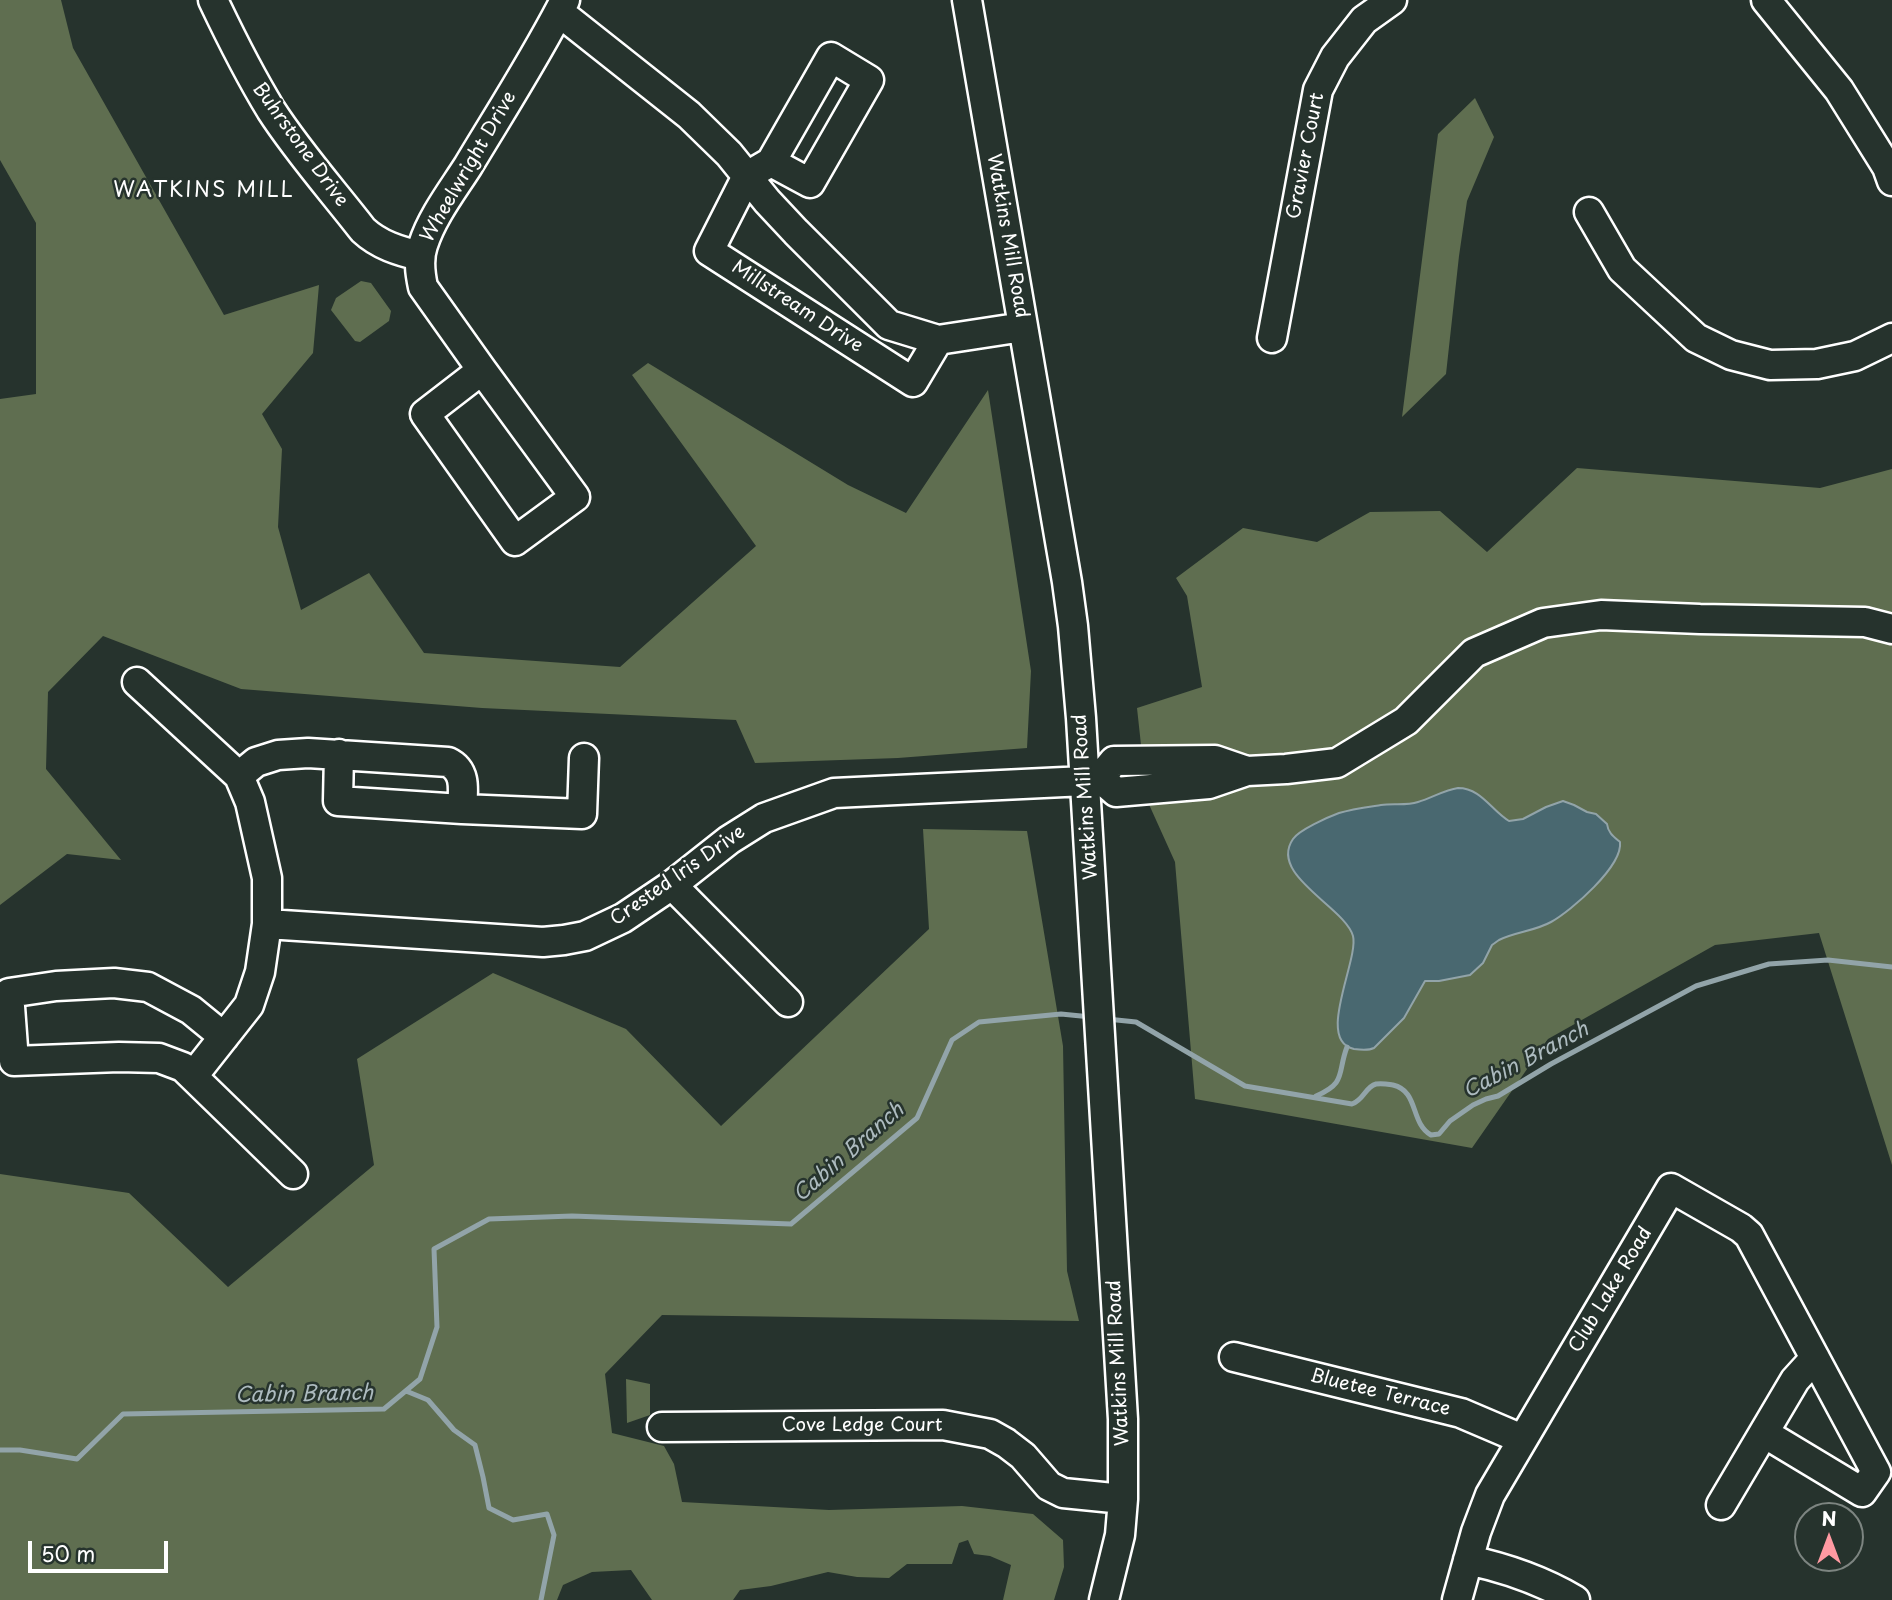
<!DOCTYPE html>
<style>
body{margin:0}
#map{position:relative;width:1892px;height:1600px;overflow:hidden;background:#26332d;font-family:"Playpen Sans",sans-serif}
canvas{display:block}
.north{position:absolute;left:1794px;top:1502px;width:70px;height:70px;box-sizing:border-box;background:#26332d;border:2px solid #7d8581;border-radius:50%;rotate:0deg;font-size:19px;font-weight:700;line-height:28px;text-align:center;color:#fff}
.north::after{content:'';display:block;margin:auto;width:24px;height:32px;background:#ff9aa2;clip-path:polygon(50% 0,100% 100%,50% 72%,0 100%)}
.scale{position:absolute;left:28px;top:1541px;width:140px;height:32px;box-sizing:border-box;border:4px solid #fff;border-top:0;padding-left:9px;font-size:21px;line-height:24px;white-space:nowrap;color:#fff;-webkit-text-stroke:5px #26332d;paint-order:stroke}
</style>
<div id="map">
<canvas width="1892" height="1600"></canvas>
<div class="north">N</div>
<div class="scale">50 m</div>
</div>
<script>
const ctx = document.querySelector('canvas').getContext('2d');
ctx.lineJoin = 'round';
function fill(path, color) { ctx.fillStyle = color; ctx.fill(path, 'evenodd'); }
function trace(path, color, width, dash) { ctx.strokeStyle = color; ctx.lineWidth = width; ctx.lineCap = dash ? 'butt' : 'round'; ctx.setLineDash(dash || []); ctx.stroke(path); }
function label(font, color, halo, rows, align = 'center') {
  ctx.font = font + ' "Playpen Sans",sans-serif'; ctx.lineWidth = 5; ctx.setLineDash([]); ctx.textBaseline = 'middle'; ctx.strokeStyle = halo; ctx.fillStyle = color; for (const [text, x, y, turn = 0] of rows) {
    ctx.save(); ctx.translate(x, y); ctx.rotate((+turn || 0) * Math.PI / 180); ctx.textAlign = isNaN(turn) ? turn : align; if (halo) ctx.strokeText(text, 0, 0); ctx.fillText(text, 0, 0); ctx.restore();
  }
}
fill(new Path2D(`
 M 0,0 L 61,0 L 73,48 L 224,315 L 319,285 L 313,353 L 262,414 L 282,449 L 278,527 L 301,610 L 369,573 L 424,653 L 620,667 L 756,546 L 632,375 L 648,363 L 848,485 L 906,513 L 988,390 L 1031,671 L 1027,748 L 898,758 L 755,763 L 736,720 L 482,708 L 241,689 L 103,636 L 48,692 L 46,769 L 121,860 L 67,854 L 0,905 L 0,399 L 36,394 L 36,223 L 0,160 Z
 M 1475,98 L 1494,137 L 1467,201 L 1459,256 L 1446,374 L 1402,417 L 1438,134 Z
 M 361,281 L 371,283 L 391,311 L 389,321 L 360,342 L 355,341 L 331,310 L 336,298 Z
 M 1577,468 L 1820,488 L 1892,469 L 1892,1165 L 1819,933 L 1715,945 L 1548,1039 L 1472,1148 L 1195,1099 L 1175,862 L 1147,800 L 1137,708 L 1202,687 L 1187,596 L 1176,578 L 1243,528 L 1317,542 L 1370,512 L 1440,511 L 1487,552 Z
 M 923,829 L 1027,831 L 1063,1046 L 1067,1271 L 1079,1321 L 662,1315 L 605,1374 L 612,1433 L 664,1446 L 674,1464 L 682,1502 L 829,1510 L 962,1506 L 1033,1514 L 1063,1540 L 1064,1567 L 1054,1600 L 1003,1600 L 1011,1565 L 990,1556 L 974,1554 L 968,1540 L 959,1543 L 952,1564 L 907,1564 L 889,1578 L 857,1577 L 828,1572 L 771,1586 L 740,1590 L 733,1600 L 652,1600 L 631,1570 L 592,1572 L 563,1585 L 557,1600 L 0,1600 L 0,1174 L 129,1193 L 228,1287 L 374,1165 L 357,1059 L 493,973 L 626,1029 L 721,1126 L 929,929 Z
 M 626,1379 L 650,1384 L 650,1415 L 627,1423 Z`), '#5f6e50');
const water = new Path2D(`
 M 1458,788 C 1481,788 1491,810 1509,821 L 1523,819 L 1546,807 L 1563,801 L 1574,805 L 1587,812 L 1596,814 L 1607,824 C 1608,833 1614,837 1620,842 C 1623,866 1571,911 1551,922 C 1535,931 1515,932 1499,940 L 1492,945 L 1483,963 L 1470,975 L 1439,981 L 1425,981 L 1404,1018 L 1374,1048 C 1368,1051 1361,1050 1354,1049 C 1315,1041 1359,960 1353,936 C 1345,907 1268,875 1293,839 C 1299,830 1328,817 1339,813 C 1352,809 1368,807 1381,805 C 1393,803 1406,806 1418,802 C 1432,798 1444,790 1458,788 Z`);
fill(water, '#496870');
trace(water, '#92a4a9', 2);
trace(new Path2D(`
 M 1107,1019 L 1136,1022 L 1245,1086 L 1352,1104 C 1364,1100 1365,1087 1376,1084 C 1382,1083 1387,1084 1393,1085 C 1419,1091 1410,1123 1431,1135 L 1439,1134 L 1450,1121 L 1473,1105 L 1486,1099 L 1498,1096 L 1551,1064 L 1696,986 L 1769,964 L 1828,960 L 1892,967
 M 1316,1096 C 1347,1083 1337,1073 1347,1047
 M 406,1391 L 428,1400 L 454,1430 L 475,1445 L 483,1477 L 489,1508 L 513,1520 L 547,1514 L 554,1535 L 541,1600
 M 0,1450 L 20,1450 L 77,1459 L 123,1414 L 384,1409 L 420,1379 L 437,1327 L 434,1249 L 489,1219 L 572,1216 L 791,1224 L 917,1118 L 952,1040 L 979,1022 L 1061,1014 L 1091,1017`), '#92a4a9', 5);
const minor = new Path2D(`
 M 213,0 C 231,38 249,74 271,110 C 298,152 332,190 363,230 C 379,245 399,251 420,256
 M 967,0 L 1067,582 L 1073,626 L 1081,718 L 1123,1419 L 1123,1499 L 1120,1535 L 1104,1600
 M 1766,0 L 1839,90 L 1887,167 L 1892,181
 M 559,12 L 689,115 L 729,154 L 767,201 L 796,232 L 889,325 L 938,340 L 1023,327
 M 771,162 L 810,183 L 869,80 L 831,57 L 771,162 L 747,176 L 709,251 L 913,382 L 938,340
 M 1589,212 L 1622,269 L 1696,338 L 1731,355 L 1770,365 L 1817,364 L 1855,356 L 1892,338
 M 1272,338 L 1318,90 L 1335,57 L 1364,20 L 1392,0
 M 482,370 L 425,414 L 515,541 L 575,497 L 482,370 L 423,287 C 420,273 418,259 423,245 C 432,217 452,191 468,166 C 501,111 536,57 565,0
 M 137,682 L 239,776 L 250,802 L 267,878 L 267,924 L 260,972 L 249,1005 L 193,1076
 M 339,754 L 338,801 L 462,809 L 582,814 L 584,758
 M 1247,771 L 1286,769 L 1337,763 L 1406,721 L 1474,653 L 1543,623 L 1601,615 L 1700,619 L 1865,622 L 1892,629
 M 239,776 L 256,762 L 278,755 L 308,753 L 448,762 C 467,771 463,791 462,809
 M 672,885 L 788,1002
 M 267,924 L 543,942 L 564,940 L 585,936 L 623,918 L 672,885 L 729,840 L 764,818 L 834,793 L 1085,781 L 1100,778 L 1114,761 L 1215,760 L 1247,771 L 1209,784 L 1116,792 L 1100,778
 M 224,1037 L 191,1010 L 148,987 L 114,983 L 56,986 L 9,993 L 14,1061 L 119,1057 L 159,1058 L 183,1067 L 293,1174
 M 1234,1357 L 1461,1413 L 1522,1439
 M 662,1427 L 943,1425 L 990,1434 L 1006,1443 L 1023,1456 L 1049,1486 L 1063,1493 L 1123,1499
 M 1721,1505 L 1795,1380 L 1815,1358
 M 1468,1560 C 1506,1568 1541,1580 1575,1600
 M 1457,1600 L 1476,1532 L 1490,1495 L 1671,1188 L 1741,1228 L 1749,1235 L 1876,1472 L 1862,1492 L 1764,1433`);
trace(minor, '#fff', 33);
trace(minor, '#26332d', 28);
label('19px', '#fff', '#26332d', [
 ["Buhrstone Drive",300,145,54],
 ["Gravier Court",1306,156,-79],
 ["Wheelwright Drive",469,167,-60],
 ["Watkins Mill Road",1007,236,80],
 ["Millstream Drive",797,307,33],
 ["Watkins Mill Road",1086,797,-94],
 ["Crested Iris Drive",678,876,-35],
 ["Club Lake Road",1611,1290,-59],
 ["Watkins Mill Road",1119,1363,-93],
 ["Bluetee Terrace",1380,1393,14],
 ["Cove Ledge Court",862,1426]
]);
ctx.letterSpacing = '2px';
label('21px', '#fff', '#26332d', [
 ["WATKINS MILL",204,191]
]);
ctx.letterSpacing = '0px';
label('italic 21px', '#adbbbf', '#26332d', [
 ["Cabin Branch",1526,1061,-28],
 ["Cabin Branch",849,1153,-41],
 ["Cabin Branch",304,1395,-1]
]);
</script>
